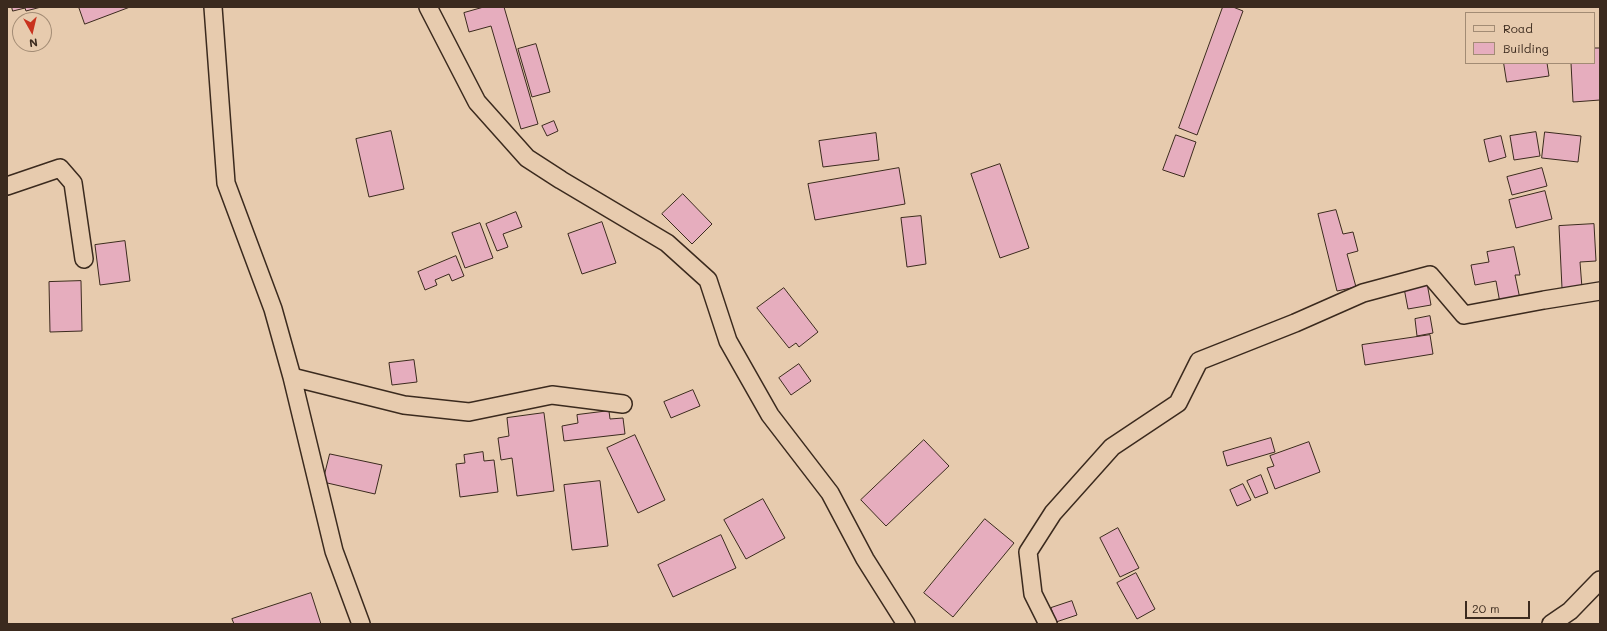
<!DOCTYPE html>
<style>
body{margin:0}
#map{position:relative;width:1607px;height:631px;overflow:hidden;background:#e7cbae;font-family:Mali,sans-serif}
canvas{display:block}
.frame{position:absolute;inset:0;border:8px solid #3b2a1e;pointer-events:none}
.legend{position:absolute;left:1465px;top:12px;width:130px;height:52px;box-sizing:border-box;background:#e7cbae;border:1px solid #a28b74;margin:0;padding:5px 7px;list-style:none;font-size:12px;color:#3b2a1e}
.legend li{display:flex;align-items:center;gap:8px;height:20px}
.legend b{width:20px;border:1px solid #a28b74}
.north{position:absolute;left:12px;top:12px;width:40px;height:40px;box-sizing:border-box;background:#e7cbae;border:1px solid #a28b74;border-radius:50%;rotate:172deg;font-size:11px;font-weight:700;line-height:16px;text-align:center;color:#3b2a1e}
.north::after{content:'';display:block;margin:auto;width:14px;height:18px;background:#c8321e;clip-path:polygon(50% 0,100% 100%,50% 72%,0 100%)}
.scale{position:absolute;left:1465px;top:601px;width:65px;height:18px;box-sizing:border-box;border:2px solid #3b2a1e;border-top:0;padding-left:5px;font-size:12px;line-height:14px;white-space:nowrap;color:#3b2a1e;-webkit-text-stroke:3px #e7cbae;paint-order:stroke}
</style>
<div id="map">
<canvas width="1607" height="631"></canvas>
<div class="frame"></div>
<ul class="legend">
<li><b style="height:5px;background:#e7cbae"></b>Road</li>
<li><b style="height:11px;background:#e6adbe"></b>Building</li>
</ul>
<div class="north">N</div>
<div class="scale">20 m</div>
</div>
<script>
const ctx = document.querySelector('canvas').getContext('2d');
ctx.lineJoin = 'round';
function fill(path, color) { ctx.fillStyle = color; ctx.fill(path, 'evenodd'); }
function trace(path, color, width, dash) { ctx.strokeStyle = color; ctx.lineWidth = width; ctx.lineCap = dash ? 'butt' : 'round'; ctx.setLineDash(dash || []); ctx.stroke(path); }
const building = new Path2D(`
 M 12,7 L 41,7 L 26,11 L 25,8 L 13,11 Z
 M 79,7 L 130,7 L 85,24 Z
 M 484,7 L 504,7 L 538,124 L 521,129 L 491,26 L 469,32 L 464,13 Z
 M 1223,7 L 1233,7 L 1243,11 L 1197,135 L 1179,128 Z
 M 536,44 L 550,92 L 532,97 L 518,49 Z
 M 1594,48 L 1600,48 L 1600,100 L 1573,102 L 1571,63 L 1594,63 Z
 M 1504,63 L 1547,63 L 1549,76 L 1507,82 Z
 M 554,121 L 558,131 L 547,136 L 542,126 Z
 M 391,131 L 404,189 L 369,197 L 356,139 Z
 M 1536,132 L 1540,156 L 1514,160 L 1510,136 Z
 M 1545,132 L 1581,136 L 1578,162 L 1542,158 Z
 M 876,133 L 879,160 L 823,167 L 819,141 Z
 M 1176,135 L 1196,142 L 1184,177 L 1163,170 Z
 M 1501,136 L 1506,157 L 1489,162 L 1484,140 Z
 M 1000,164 L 1029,248 L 1000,258 L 971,174 Z
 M 899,168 L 905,204 L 815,220 L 808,184 Z
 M 1542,168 L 1547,186 L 1512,195 L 1507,177 Z
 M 1545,191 L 1552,219 L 1516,228 L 1509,200 Z
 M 683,194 L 712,224 L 692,244 L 662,214 Z
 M 1336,210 L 1343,234 L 1353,232 L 1358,251 L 1347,254 L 1356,287 L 1337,291 L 1318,214 Z
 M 516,212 L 522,227 L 503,234 L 508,247 L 497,251 L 486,224 Z
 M 921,216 L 926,264 L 907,267 L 901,218 Z
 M 602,222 L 616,263 L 582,274 L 568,234 Z
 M 480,223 L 493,258 L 465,268 L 452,233 Z
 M 1594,224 L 1596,261 L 1580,262 L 1582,288 L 1562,288 L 1559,226 Z
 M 125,241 L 130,281 L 100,285 L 95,245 Z
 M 1514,247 L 1520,275 L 1515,275 L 1520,299 L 1500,303 L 1496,281 L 1475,285 L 1471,265 L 1489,262 L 1487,252 Z
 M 456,256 L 464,276 L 452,281 L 449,274 L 435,280 L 437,285 L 425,290 L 418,272 Z
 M 81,281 L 82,331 L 50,332 L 49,282 Z
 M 1427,283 L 1431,305 L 1408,309 L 1404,288 Z
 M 784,288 L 818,332 L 799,347 L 796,343 L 789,348 L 757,308 Z
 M 1430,316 L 1433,333 L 1417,336 L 1415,319 Z
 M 1430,335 L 1433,354 L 1365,365 L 1362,345 Z
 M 414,360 L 417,382 L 392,385 L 389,363 Z
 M 799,364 L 811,381 L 791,395 L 779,378 Z
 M 693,390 L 700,406 L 671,418 L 664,402 Z
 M 609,411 L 610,419 L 623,418 L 625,434 L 564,441 L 562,426 L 578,423 L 577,415 Z
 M 544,413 L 554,491 L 517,496 L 512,458 L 501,460 L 498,438 L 509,436 L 507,418 Z
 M 635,435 L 665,500 L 638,513 L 607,448 Z
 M 1271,438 L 1275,452 L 1227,466 L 1223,452 Z
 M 924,440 L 949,466 L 886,526 L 861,500 Z
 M 1309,442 L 1320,472 L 1275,489 L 1267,468 L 1274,466 L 1270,456 Z
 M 483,452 L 484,461 L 494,460 L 498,492 L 460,497 L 456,464 L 465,463 L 464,455 Z
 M 330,454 L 382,465 L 375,494 L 323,482 Z
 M 1261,475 L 1268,493 L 1255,498 L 1247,481 Z
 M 600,481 L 608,546 L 572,550 L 564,485 Z
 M 1243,484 L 1251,500 L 1237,506 L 1230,490 Z
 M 763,499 L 785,538 L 746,559 L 724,520 Z
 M 985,519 L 1014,543 L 953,617 L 924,593 Z
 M 1118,528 L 1139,568 L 1120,577 L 1100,538 Z
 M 721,535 L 736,568 L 673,597 L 658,565 Z
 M 1136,573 L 1155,609 L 1137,619 L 1117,583 Z
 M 311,593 L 321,624 L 234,624 L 232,619 Z
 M 1072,601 L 1077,615 L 1056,622 L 1051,608 Z`);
fill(building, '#e6adbe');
trace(building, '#3b2a1e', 1);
const street = new Path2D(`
 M 213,7 L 226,183 L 273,309 L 292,377 L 334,551 L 361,624
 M 428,7 L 477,102 L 527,158 L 561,180 L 667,243 L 708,280 L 728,341 L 770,415 L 830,493 L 865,559 L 906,624
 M 7,186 L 60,168 L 73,183 L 84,259
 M 292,377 L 404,405 L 469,412 L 552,395 L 623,404
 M 1048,624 L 1033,594 L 1028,552 L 1053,513 L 1112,447 L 1178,403 L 1199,361 L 1295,323 L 1363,293 L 1430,275 L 1464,315 L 1544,300 L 1600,291
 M 1551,624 L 1570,611 L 1600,580`);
trace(street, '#3b2a1e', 20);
trace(street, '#e7cbae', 17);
</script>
